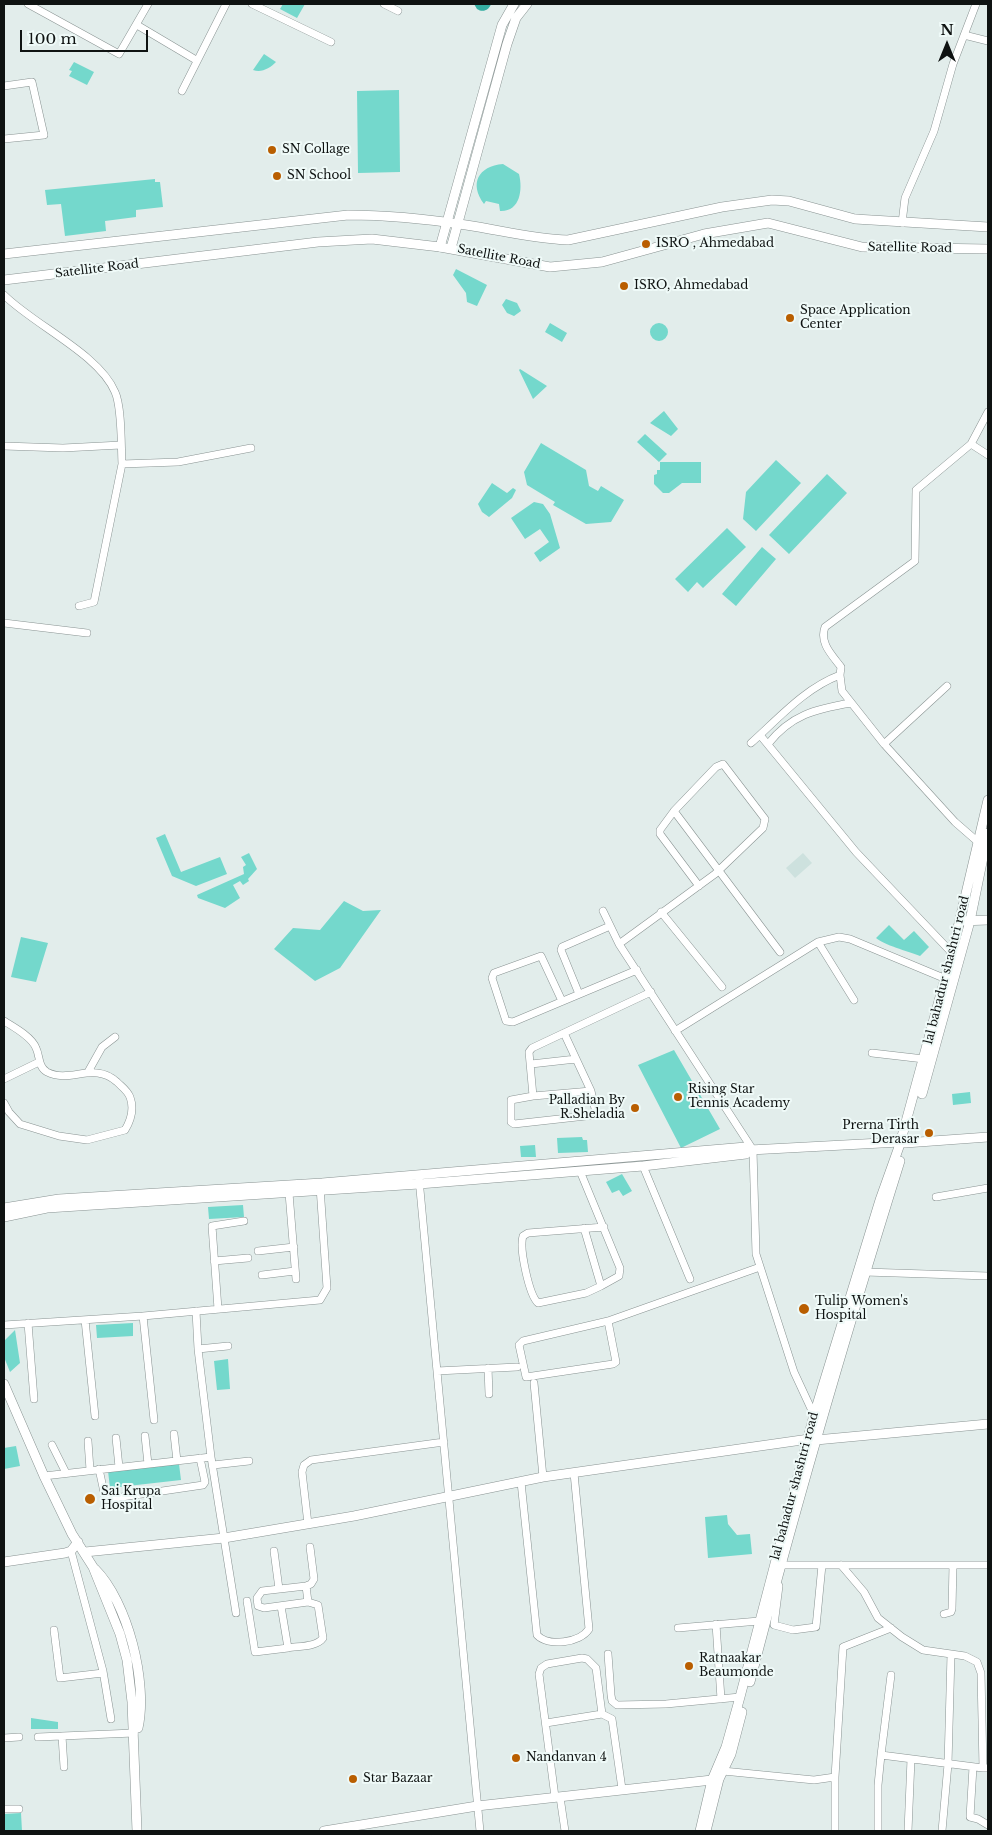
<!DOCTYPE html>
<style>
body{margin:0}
#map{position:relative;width:992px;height:1835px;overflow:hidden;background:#e2edeb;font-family:"Libre Baskerville",serif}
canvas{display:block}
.frame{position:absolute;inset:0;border:5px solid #0f1312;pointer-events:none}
.north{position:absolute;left:922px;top:20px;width:50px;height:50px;-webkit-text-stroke:4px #effaf8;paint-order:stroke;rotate:0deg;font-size:14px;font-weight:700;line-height:20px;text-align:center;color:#0f1312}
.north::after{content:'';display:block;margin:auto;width:18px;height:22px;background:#0f1312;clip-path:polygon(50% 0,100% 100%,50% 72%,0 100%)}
.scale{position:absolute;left:20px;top:30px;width:128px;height:22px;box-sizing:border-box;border:2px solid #0f1312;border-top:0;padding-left:6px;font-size:15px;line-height:18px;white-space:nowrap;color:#0f1312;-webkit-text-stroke:4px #effaf8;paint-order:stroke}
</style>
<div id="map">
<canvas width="992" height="1835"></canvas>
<div class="frame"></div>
<div class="north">N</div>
<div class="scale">100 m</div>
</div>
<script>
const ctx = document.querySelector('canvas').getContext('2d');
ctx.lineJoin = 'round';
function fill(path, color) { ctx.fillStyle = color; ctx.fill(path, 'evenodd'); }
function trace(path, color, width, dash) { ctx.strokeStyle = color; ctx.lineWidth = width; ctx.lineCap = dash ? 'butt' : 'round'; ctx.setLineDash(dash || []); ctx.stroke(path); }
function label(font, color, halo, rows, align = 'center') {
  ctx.font = font + ' "Libre Baskerville",serif'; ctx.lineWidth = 4; ctx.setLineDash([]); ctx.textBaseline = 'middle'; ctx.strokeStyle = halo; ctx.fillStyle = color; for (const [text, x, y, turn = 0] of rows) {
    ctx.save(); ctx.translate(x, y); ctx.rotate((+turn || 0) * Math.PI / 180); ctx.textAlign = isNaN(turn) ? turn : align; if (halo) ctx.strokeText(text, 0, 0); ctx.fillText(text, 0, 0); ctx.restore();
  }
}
fill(new Path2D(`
 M 803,853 L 812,863 L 795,878 L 786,868 Z`), '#cde1de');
fill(new Path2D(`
 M 283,4 L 305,4 L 297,18 L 280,9 Z
 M 264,54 L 276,62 C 270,68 262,73 253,70 Z
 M 74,62 L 94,72 L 87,85 L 69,76 L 72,71 L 69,70 Z
 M 399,90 L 400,172 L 358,173 L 357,91 Z
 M 503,164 L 519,174 C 523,190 520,212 500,211 L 499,204 L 486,201 L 484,204 C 469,184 478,166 503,164 Z
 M 155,179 L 155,182 L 160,182 L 163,207 L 136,210 L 136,217 L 105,221 L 106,231 L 65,236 L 61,204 L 47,205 L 45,190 Z
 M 456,269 L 487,285 L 477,306 L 467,302 L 466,293 L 453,275 Z
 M 506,299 L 517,303 L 521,311 L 514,316 L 507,313 L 502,305 Z
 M 550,323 L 567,333 L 562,342 L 545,332 Z
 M650 332a9 9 0 1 1 18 0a9 9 0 1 1-18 0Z
 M 520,369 L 547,386 L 533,399 L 519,370 Z
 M 664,411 L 678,429 L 671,436 L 650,423 Z
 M 645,434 L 667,454 L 659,462 L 637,442 Z
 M 541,443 L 586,470 L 589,486 L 598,491 L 601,486 L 624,500 L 611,522 L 586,524 L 553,505 L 555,502 L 527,485 L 524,472 Z
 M 776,460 L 801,483 L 756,531 L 743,519 L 746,492 Z
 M 660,462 L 701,462 L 701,483 L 682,483 L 669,493 L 663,493 L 654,484 L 654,475 L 657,474 L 657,470 L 660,470 Z
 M 827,474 L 847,493 L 789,554 L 769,535 Z
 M 492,483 L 507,493 L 513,488 L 516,490 L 512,498 L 489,517 L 482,512 L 478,504 Z
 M 534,502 L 543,504 L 550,514 L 560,548 L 540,562 L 534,553 L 549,542 L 540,529 L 525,539 L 511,518 Z
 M 727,528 L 746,547 L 703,588 L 697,582 L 688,592 L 675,579 Z
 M 762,547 L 776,559 L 736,606 L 722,594 Z
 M 165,834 L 181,872 L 220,857 L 227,874 L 196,886 L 172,876 L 156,838 Z
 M 249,853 L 257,869 L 248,879 L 249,881 L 243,885 L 240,881 L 233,885 L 240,898 L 225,908 L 198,898 L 197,895 L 244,874 L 243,867 L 246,865 L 241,857 Z
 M 344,901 L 363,911 L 381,910 L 340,968 L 315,981 L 274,949 L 293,928 L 320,930 Z
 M 889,925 L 904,940 L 914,931 L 929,947 L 920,956 C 907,951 884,945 876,938 Z
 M 21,937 L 48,943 L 36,982 L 11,977 Z
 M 674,1050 L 720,1129 L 681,1148 L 638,1065 Z
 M 970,1092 L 971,1103 L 953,1105 L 952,1094 Z
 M 582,1137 L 583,1140 L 587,1140 L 588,1152 L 558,1153 L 557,1138 Z
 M 535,1145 L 536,1157 L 521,1157 L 520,1146 Z
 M 622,1174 L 632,1191 L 623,1196 L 619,1190 L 612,1193 L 606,1182 Z
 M 243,1205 L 244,1217 L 209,1219 L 208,1207 Z
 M 133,1323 L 133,1336 L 97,1338 L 96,1325 Z
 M 15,1330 L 20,1363 L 10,1372 L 4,1357 L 4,1341 Z
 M 228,1359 L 230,1389 L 217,1390 L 214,1361 Z
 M 16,1446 L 20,1466 L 4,1469 L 4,1448 Z
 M 179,1464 L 181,1480 L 110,1488 L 108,1471 Z
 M 727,1515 L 728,1524 L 737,1535 L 750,1534 L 752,1554 L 708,1558 L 705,1517 Z
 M 31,1718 L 58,1722 L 58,1729 L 31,1729 Z
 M 21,1813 L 22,1831 L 4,1831 L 4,1814 Z`), '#74d8cc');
fill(new Path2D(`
 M 474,4 L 491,4 C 489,10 483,13 477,9 Z`), '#36aea2');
const minor = new Path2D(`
 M 28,4 L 119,54 L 148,4
 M 252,4 L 331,42
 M 384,4 L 398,11
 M 137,25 L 196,60
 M 964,35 L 988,41
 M 4,86 L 32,82 L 44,135 L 4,139
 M 182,91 L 226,4
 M 902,223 L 905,198 L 934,131 L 953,64 L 976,4
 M 4,295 C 34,325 99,354 115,392 C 122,407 121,446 122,464 L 178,462 L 251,448
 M 988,412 L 971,444 L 988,455
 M 4,446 L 63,448 L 121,445
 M 79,606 L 94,602 L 122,464
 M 4,623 L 87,633
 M 840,675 L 842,691 L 884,744 L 947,686
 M 760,735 L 856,852 L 952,953
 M 751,743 C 779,718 805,688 840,675 L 841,667 C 832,655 819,643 825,627 L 915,561 L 916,490 L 971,444
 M 768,744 C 791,715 815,709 851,703
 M 884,744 L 955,822 L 978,842
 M 674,811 L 780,952
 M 603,911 L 619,944 L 753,1150 L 756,1254 L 794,1372 L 814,1415
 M 661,912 L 722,987
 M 818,942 L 854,1000
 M 619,944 L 715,874 L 763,828 L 765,819 L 723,764 L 716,767 L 674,811 L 660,830 L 660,834 L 699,886
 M 579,994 L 561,950 L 562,947 L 610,926
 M 562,1001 L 541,956 L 494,973 L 492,978 L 506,1021 L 513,1022 L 637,970
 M 4,1021 C 14,1027 32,1037 36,1048 C 40,1056 38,1067 47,1072 C 70,1084 94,1061 117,1082 C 122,1087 127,1090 130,1097 C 134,1108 131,1120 125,1130 L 87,1140 L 59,1136 L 20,1124 L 9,1112 L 4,1103
 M 675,1031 L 818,942 L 839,937 L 850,939 L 946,979
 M 872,1053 L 924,1059
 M 531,1064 L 576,1059
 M 88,1072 L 102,1047 L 115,1037
 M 4,1079 L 39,1062
 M 591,1091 L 533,1096 L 529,1052 L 532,1048 L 651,992
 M 533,1096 L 511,1100 L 511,1122 L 514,1124 L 595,1115 L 596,1113 L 591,1091 L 564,1033
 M 643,1166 L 690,1279
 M 580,1171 L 620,1268 L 619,1276 L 601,1286
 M 419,1179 L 480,1831
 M 289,1193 L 296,1279
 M 936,1197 L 988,1188
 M 584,1228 L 601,1286 L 586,1293 L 538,1303 C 529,1295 519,1248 523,1236 L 528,1233 L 604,1227
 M 258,1251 L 294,1247
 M 214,1261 L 248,1258
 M 865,1272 L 988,1276
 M 262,1275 L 295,1271
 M 218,1309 L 212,1226 L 244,1221
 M 196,1311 L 198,1349 L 211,1457 L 236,1613
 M 143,1316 L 154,1420
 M 85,1320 L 95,1416
 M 608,1321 L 616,1362 L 613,1364 L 526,1377 L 519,1345 L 523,1341 L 608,1321 L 760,1267
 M 28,1323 L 34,1399
 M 4,1325 L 143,1316 L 320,1300 L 327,1288 L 320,1187
 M 198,1349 L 228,1346
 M 488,1368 L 489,1394
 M 437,1371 L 517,1367
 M 534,1383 L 543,1477
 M 174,1434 L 177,1461
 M 145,1436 L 148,1464
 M 116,1438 L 119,1467
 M 88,1441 L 90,1470
 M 52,1445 L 66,1473
 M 213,1465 L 249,1461
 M 99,1469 L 105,1497 L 108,1499 L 203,1485 L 205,1482 L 200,1458
 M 44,1476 L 211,1457
 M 521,1482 L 537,1635 C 548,1647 580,1643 589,1629 L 574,1473
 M 308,1524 L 302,1472 L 304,1465 L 311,1460 L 444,1442
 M 71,1551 L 103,1671 L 111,1719
 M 274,1551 L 279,1589
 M 776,1565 L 988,1565
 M 841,1565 L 864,1592 L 878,1618 L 902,1637 L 923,1650 L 965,1656 L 977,1662 L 981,1673 L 983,1768 L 988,1768
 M 306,1586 L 308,1602 L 264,1608 L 258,1606 L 257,1598 L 262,1591 Z
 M 306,1586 L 311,1584 L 314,1579 L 310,1547
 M 779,1586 L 774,1625 L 793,1630 L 816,1627 L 822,1565
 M 247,1601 L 255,1652 L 288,1648 L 281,1606
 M 944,1614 L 951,1612 L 952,1609 L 953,1565
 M 716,1624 L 721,1699
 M 678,1628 L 759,1621
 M 54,1630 L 60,1678 L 103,1673
 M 288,1648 C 298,1646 317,1647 323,1638 L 318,1605 L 308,1602
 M 608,1654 L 611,1695 L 612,1701 L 617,1705 L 666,1704 L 740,1697
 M 891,1675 L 881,1755 L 983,1768
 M 546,1723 L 602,1714 L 612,1719 L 622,1789
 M 62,1736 L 64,1767
 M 38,1737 L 134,1733
 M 4,1738 L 19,1737
 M 973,1767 L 970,1817 L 978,1819 L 988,1825
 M 723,1771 L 814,1780 L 835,1777 L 843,1647 L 891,1628
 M 835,1777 L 835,1831
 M 555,1797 L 539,1674 L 541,1668 L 547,1664 L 582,1658 L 587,1659 L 596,1668 L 602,1714
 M 560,1797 L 565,1831
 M 4,1809 L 19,1809
 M 878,1831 L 878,1785 L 881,1755
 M 908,1831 L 911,1759
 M 942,1831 L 948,1764 L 951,1654`);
const tertiary = new Path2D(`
 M 440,247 L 502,25 L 514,4
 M 451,248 L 507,44 L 516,18 L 527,4
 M 960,921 L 988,920
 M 905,1143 L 988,1137
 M 4,1208 L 59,1199 L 322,1183 L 746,1147 L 750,1150 L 900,1142
 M 4,1217 L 47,1208 L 419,1184 L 643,1166 L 746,1154 L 750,1150
 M 4,1384 L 44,1476 L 72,1534 L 93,1567 L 120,1634 L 127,1660 L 132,1702 L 137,1831
 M 85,1552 L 224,1538 L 354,1516 L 543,1477 L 809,1439 L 816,1440 L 988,1424
 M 4,1562 L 65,1553 L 71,1551 L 78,1542
 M 95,1569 C 128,1602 148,1683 138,1728
 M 324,1831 L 477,1806 L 712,1780`);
const secondary = new Path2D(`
 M 4,254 L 348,215 C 387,215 427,219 466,225 C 500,230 533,239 568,240 L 722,207 L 772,200 L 789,201 L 855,219 L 988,227
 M 4,280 L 318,242 L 372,239 L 440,247 L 550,267 L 602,262 L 704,234 L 768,223 L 862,247 L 988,249
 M 922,1094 L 970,921 L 988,833
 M 901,1140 L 952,953 L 988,800
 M 750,1682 C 795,1507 846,1334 900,1161
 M 700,1831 L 712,1780 L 726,1747 L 740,1697 L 814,1415 L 880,1200 L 900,1144
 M 706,1831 L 719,1779 L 731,1754 L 742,1712`);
trace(minor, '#899392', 8);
trace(tertiary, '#899392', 10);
trace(secondary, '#899392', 10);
trace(minor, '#fff', 7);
trace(tertiary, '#fff', 9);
trace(secondary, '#fff', 9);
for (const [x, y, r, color] of [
 [272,150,5,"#b95e00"],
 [277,176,5,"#b95e00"],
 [646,244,5,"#b95e00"],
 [624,286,5,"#b95e00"],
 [790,318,5,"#b95e00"],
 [678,1097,5,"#b95e00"],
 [635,1108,5,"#b95e00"],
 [929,1133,5,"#b95e00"],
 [804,1309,6,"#b95e00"],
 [90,1499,6,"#b95e00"],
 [689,1666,5,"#b95e00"],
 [516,1758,5,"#b95e00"],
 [353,1779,5,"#b95e00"]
]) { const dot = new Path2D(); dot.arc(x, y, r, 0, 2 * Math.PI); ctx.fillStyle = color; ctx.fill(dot); trace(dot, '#effaf8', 2); }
label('12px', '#0f1312', '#effaf8', [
 ["SN Collage",282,150],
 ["SN School",287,176],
 ["ISRO , Ahmedabad",656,244],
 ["ISRO, Ahmedabad",634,286],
 ["Space Application",800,311],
 ["Center",800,325],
 ["Rising Star",688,1090],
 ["Tennis Academy",688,1104],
 ["Palladian By",625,1101,"right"],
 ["R.Sheladia",625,1115,"right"],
 ["Prerna Tirth",919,1126,"right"],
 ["Derasar",919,1140,"right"],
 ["Tulip Women's",815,1302],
 ["Hospital",815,1316],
 ["Sai Krupa",101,1492],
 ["Hospital",101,1506],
 ["Ratnaakar",699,1659],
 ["Beaumonde",699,1673],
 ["Nandanvan 4",526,1758],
 ["Star Bazaar",363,1779]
], 'left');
label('12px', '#0f1312', '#effaf8', [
 ["Satellite Road",910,248,1],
 ["Satellite Road",499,257,11],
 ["Satellite Road",97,269,-7],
 ["lal bahadur shashtri road",947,970,-76],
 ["lal bahadur shashtri road",795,1486,-75]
]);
</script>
